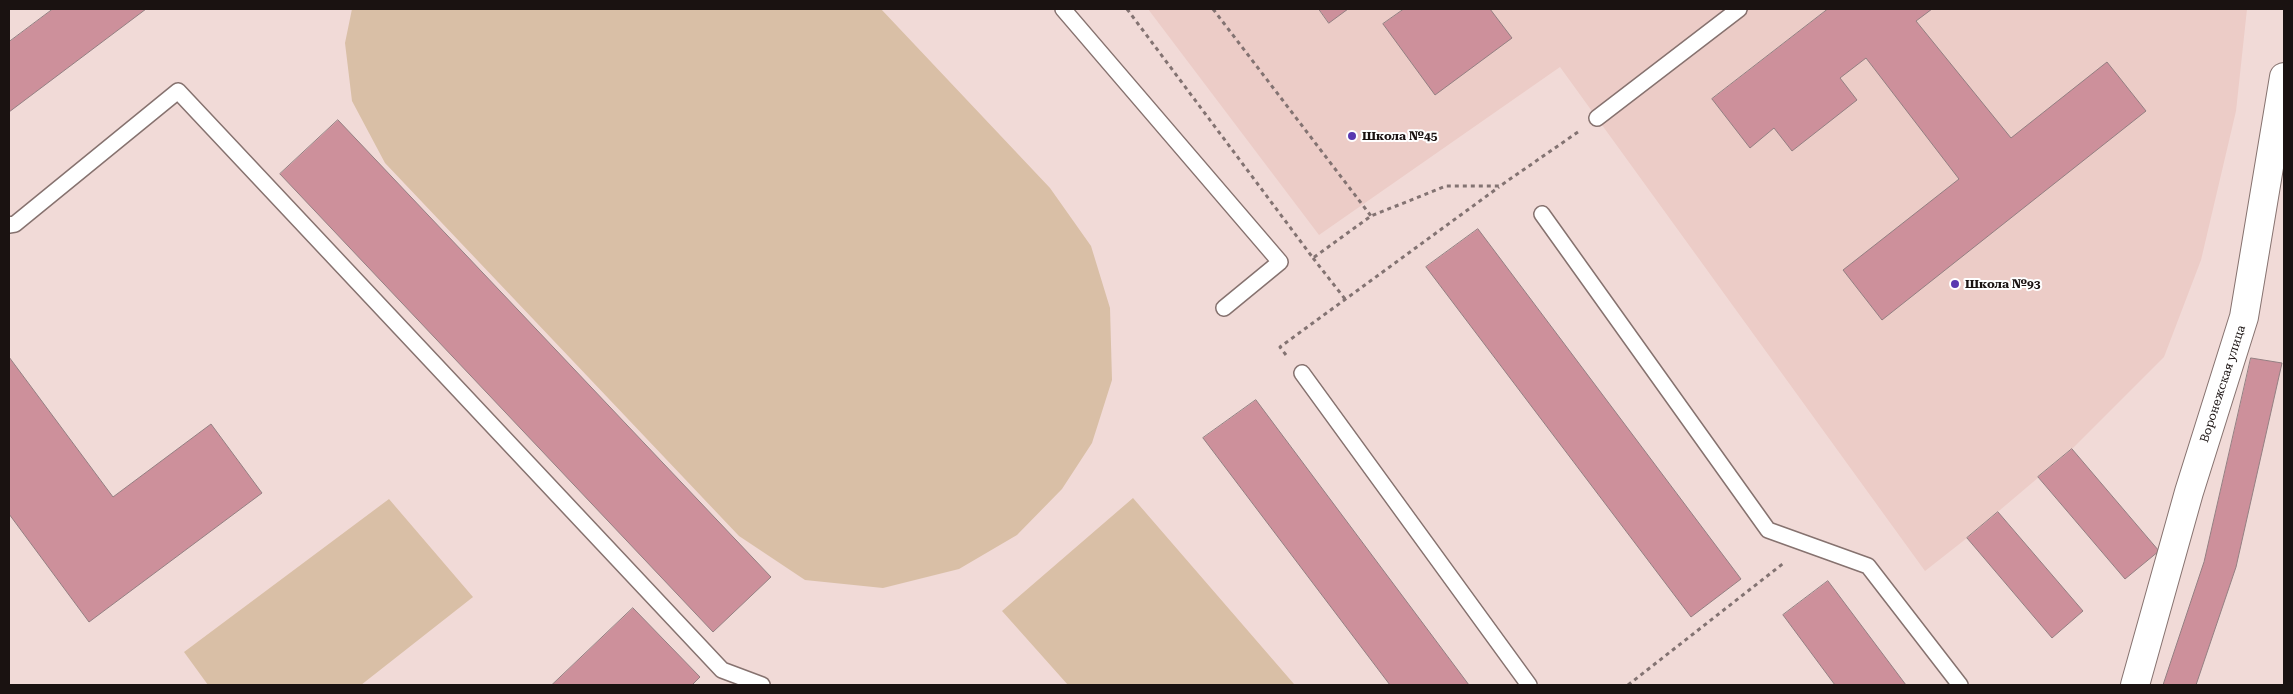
<!DOCTYPE html>
<meta charset="utf-8">
<style>
body{margin:0}
#map{position:relative;width:2293px;height:694px;overflow:hidden;background:#f1dad7;font-family:"Roboto Serif",serif}
canvas{display:block}
.frame{position:absolute;inset:0;border:10px solid #1a1211;pointer-events:none}
</style>
<div id="map">
<canvas width="2293" height="694"></canvas>
<div class="frame"></div>
</div>
<script>
const ctx = document.querySelector('canvas').getContext('2d');
ctx.lineJoin = 'round';
function fill(path, color) { ctx.fillStyle = color; ctx.fill(path, 'evenodd'); }
function trace(path, color, width, dash) { ctx.strokeStyle = color; ctx.lineWidth = width; ctx.lineCap = dash ? 'butt' : 'round'; ctx.setLineDash(dash || []); ctx.stroke(path); }
function label(font, color, halo, rows, align = 'center') {
  ctx.font = font + ' "Roboto Serif",serif'; ctx.lineWidth = 4; ctx.setLineDash([]); ctx.textBaseline = 'middle'; ctx.strokeStyle = halo; ctx.fillStyle = color; for (const [text, x, y, turn = 0] of rows) {
    ctx.save(); ctx.translate(x, y); ctx.rotate((+turn || 0) * Math.PI / 180); ctx.textAlign = isNaN(turn) ? turn : align; if (halo) ctx.strokeText(text, 0, 0); ctx.fillText(text, 0, 0); ctx.restore();
  }
}
fill(new Path2D(`
 M 1148,9 L 2247,9 L 2236,111 L 2201,260 L 2164,357 L 2072,449 L 1967,538 L 1925,571 L 1560,67 L 1319,235 Z`), '#ecccc7');
fill(new Path2D(`
 M 352,9 L 881,9 L 1050,188 L 1091,246 L 1110,308 L 1112,380 L 1092,443 L 1062,489 L 1017,535 L 959,569 L 883,588 L 805,580 L 739,536 L 385,163 L 352,101 L 345,43 Z
 M 1133,498 L 1294,684 L 1068,685 L 1002,611 Z
 M 389,499 L 473,597 L 361,685 L 208,685 L 184,652 Z`), '#d9bfa6');
const building = new Path2D(`
 M 53,9 L 146,9 L 9,112 L 9,42 Z
 M 1319,9 L 1348,9 L 1329,23 Z
 M 1404,9 L 1490,9 L 1512,38 L 1435,95 L 1383,24 Z
 M 1828,9 L 1932,9 L 1916,21 L 2011,138 L 2107,62 L 2146,111 L 1882,320 L 1843,270 L 1959,179 L 1866,58 L 1840,78 L 1857,100 L 1792,151 L 1774,128 L 1750,148 L 1712,99 Z
 M 338,120 L 771,577 L 713,632 L 280,174 Z
 M 1478,229 L 1741,579 L 1691,617 L 1426,267 Z
 M 9,357 L 113,497 L 211,424 L 262,493 L 89,622 L 9,514 Z
 M 2251,358 L 2282,363 L 2236,567 L 2196,685 L 2163,685 L 2204,562 Z
 M 1256,400 L 1469,685 L 1390,685 L 1203,438 Z
 M 2072,449 L 2159,551 L 2125,579 L 2038,477 Z
 M 1998,512 L 2083,611 L 2052,638 L 1967,538 Z
 M 1828,581 L 1906,685 L 1835,685 L 1783,615 Z
 M 633,608 L 700,677 L 692,685 L 552,685 Z`);
fill(building, '#cd909b');
trace(building, '#947f82', 1);
const service = new Path2D(`
 M 1063,9 L 1280,262 L 1224,308
 M 1597,118 L 1739,9
 M 1542,214 L 1768,530 L 1868,566 L 1960,685
 M 9,225 L 15,224 L 178,91 L 722,670 L 762,685
 M 1302,373 L 1529,685`);
const minor = new Path2D(`
 M 2135,685 L 2189,492 L 2244,317 L 2284,77`);
trace(service, '#86726f', 18);
trace(minor, '#86726f', 30);
trace(new Path2D(`
 M 1127,9 L 1313,258 L 1371,216 L 1446,186 L 1500,186 L 1578,132
 M 1213,9 L 1371,216
 M 1313,258 L 1345,299
 M 1286,355 L 1280,347 L 1499,187
 M 1628,685 L 1785,562`), '#837372', 3, [4, 4]);
trace(service, '#fff', 15);
trace(minor, '#fff', 28);
for (const [x, y, r, color] of [
 [1352,136,5,"#5938b0"],
 [1955,284,5,"#5938b0"]
]) { const dot = new Path2D(); dot.arc(x, y, r, 0, 2 * Math.PI); ctx.fillStyle = color; ctx.fill(dot); trace(dot, '#fff', 2); }
label('bold 12px', '#1a1211', '#fff', [
 ["Школа №45",1362,136],
 ["Школа №93",1965,284]
], 'left');
label('12px', '#1a1211', '#fff', [
 ["Воронежская улица",2223,384,-72]
]);
</script>
